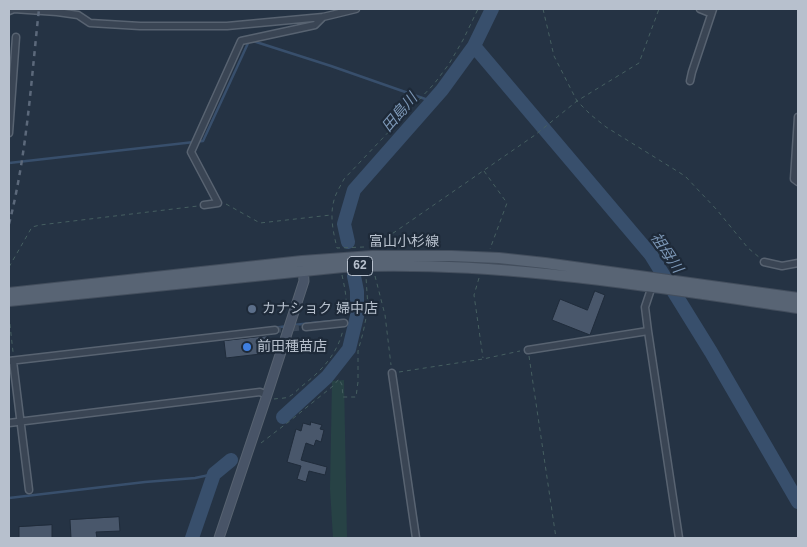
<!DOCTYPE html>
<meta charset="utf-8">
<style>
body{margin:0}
#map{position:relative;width:807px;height:547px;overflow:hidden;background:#253344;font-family:Arial,sans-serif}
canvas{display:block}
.frame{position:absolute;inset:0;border:10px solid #b7c0cd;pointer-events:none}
</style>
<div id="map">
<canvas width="807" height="547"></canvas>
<div class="frame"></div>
</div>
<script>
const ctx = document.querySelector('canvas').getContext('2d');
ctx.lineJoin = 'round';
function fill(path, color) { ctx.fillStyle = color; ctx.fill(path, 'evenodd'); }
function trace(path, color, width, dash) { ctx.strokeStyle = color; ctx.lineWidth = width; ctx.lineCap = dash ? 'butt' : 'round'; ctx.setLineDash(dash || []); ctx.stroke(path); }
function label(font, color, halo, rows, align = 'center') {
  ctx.font = font + ' Arial,"Noto Sans JP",sans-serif'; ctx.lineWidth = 4.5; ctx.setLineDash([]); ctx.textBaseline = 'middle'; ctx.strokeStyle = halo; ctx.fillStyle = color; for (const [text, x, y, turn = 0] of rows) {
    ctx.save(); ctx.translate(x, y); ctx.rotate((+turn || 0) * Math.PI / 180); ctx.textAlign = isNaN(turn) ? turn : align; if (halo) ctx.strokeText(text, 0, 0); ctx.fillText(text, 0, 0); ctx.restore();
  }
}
fill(new Path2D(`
 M 344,380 L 347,538 L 333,538 L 330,489 L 332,381 Z`), '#274245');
trace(new Path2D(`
 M 253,41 L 331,66 L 431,101
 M 9,163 L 203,141 L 249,41
 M 293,325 L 342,320
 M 273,328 L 288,326
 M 406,451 L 419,538
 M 9,498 L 145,482 L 195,478 L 214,474`), '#384f6c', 2.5);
trace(new Path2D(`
 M 474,46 L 651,255 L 711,352 L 798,502
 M 348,242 L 344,224 L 354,190 L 442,90 L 474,46 L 492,9
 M 283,417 L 327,377 L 349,349 L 357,316 L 357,291 L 354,276
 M 192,538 L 214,474 L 231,460`), '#384f6c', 14);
const building = new Path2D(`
 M 595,291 L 605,295 L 590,335 L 552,320 L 560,299 L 587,310 Z
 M 267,336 L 269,353 L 226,358 L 224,341 Z
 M 311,422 L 322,425 L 320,429 L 324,430 L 321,442 L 316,440 L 314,446 L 306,443 L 301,460 L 327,467 L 325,475 L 309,471 L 306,482 L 297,479 L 301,466 L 287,462 L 296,429 L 301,431 L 303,423 L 310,425 Z
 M 119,517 L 120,531 L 96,532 L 97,538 L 71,538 L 70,520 Z
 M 52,525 L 52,538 L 19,538 L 19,527 Z`);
fill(building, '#49576b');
trace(building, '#202c3b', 1);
trace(new Path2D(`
 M 275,330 L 306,327`), '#3b4859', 6, [6, 3]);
const street = new Path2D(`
 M 700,9 L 710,13
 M 9,11 L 14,9 L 28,10 L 57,12 L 78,15 L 90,23 L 140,26 L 227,26 L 323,17 L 356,9
 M 690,81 L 692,72 L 713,9
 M 798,117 L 794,179 L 798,182
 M 9,133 L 16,37
 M 204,205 L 218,203 L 191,152 L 241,41 L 315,25 L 323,17
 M 764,262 L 782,266 L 798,263
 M 306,327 L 344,323
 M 648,331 L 679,538
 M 528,350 L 648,331 L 645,307 L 652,286
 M 9,361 L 275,330
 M 13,361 L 29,490
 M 392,373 L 416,538
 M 9,423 L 260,392 L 267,395`);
const secondary = new Path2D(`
 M 219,538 L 267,395 L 304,281 L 303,265`);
const primary = new Path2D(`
 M 9,293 L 302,261 L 372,256 L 452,256 L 499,258 L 545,263 L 798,298
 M 9,301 L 343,267 C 495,260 648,286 798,308`);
trace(street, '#586371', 9);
trace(secondary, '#586371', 11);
trace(primary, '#434e5d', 12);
trace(new Path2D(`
 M 543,9 L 554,56 L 577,101 L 591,115 L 606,127 L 685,176 L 717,210 L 748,248 L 760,258
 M 484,171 L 507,203 L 490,249
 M 226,204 L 260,223 L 331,215
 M 364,247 L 337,248 C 333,231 329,214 335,197 C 337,191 341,185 344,179 L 434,84 L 449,64 L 463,40 L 478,9
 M 373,247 L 535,135 L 577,101 L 639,63 L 659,9
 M 9,267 L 32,227 L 40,225 L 198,206
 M 342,275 C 345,289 348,302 345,316
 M 375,276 L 385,315 L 391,365
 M 479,278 L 474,295 L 483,358
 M 9,316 L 13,352
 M 529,356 L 556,538
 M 399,372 L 483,359 L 520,351
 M 274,399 C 279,398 286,399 290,396 C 294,394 298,389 302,386 C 321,371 337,355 343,330
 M 261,443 L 291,420 L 333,386 L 339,379 L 342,385 L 343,397 L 356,397 L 358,382 L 358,351 L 363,333 L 368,308 L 366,277`), '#465f61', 1, [4, 4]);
trace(street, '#3a4554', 6);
trace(secondary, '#485467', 9);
trace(primary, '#586474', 10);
trace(new Path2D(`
 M 9,224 C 27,154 31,81 39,9`), '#5c697b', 2.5, [5, 5]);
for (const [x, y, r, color] of [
 [252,309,5,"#5c6f8a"],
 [247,347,5,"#3f7fe0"]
]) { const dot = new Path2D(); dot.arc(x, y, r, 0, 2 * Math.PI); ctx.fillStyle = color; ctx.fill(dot); trace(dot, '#1e2a39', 2); }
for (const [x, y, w] of [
 [360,266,25]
]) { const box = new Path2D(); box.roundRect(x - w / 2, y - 9.5, w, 19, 4); ctx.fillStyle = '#1e2a39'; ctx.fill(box); trace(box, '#b7c0cd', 1); }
label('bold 12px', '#b7c0cd', null, [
 ["62",360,266]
]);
label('14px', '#b7c0cd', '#1e2a39', [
 ["富山小杉線",404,242]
]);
label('14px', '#b7c0cd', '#1e2a39', [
 ["カナショク 婦中店",262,309],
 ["前田種苗店",257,347]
], 'left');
label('italic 15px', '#7c97b6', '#1e2a39', [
 ["田島川",400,113,-49],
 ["祖母川",666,253,56]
]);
</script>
